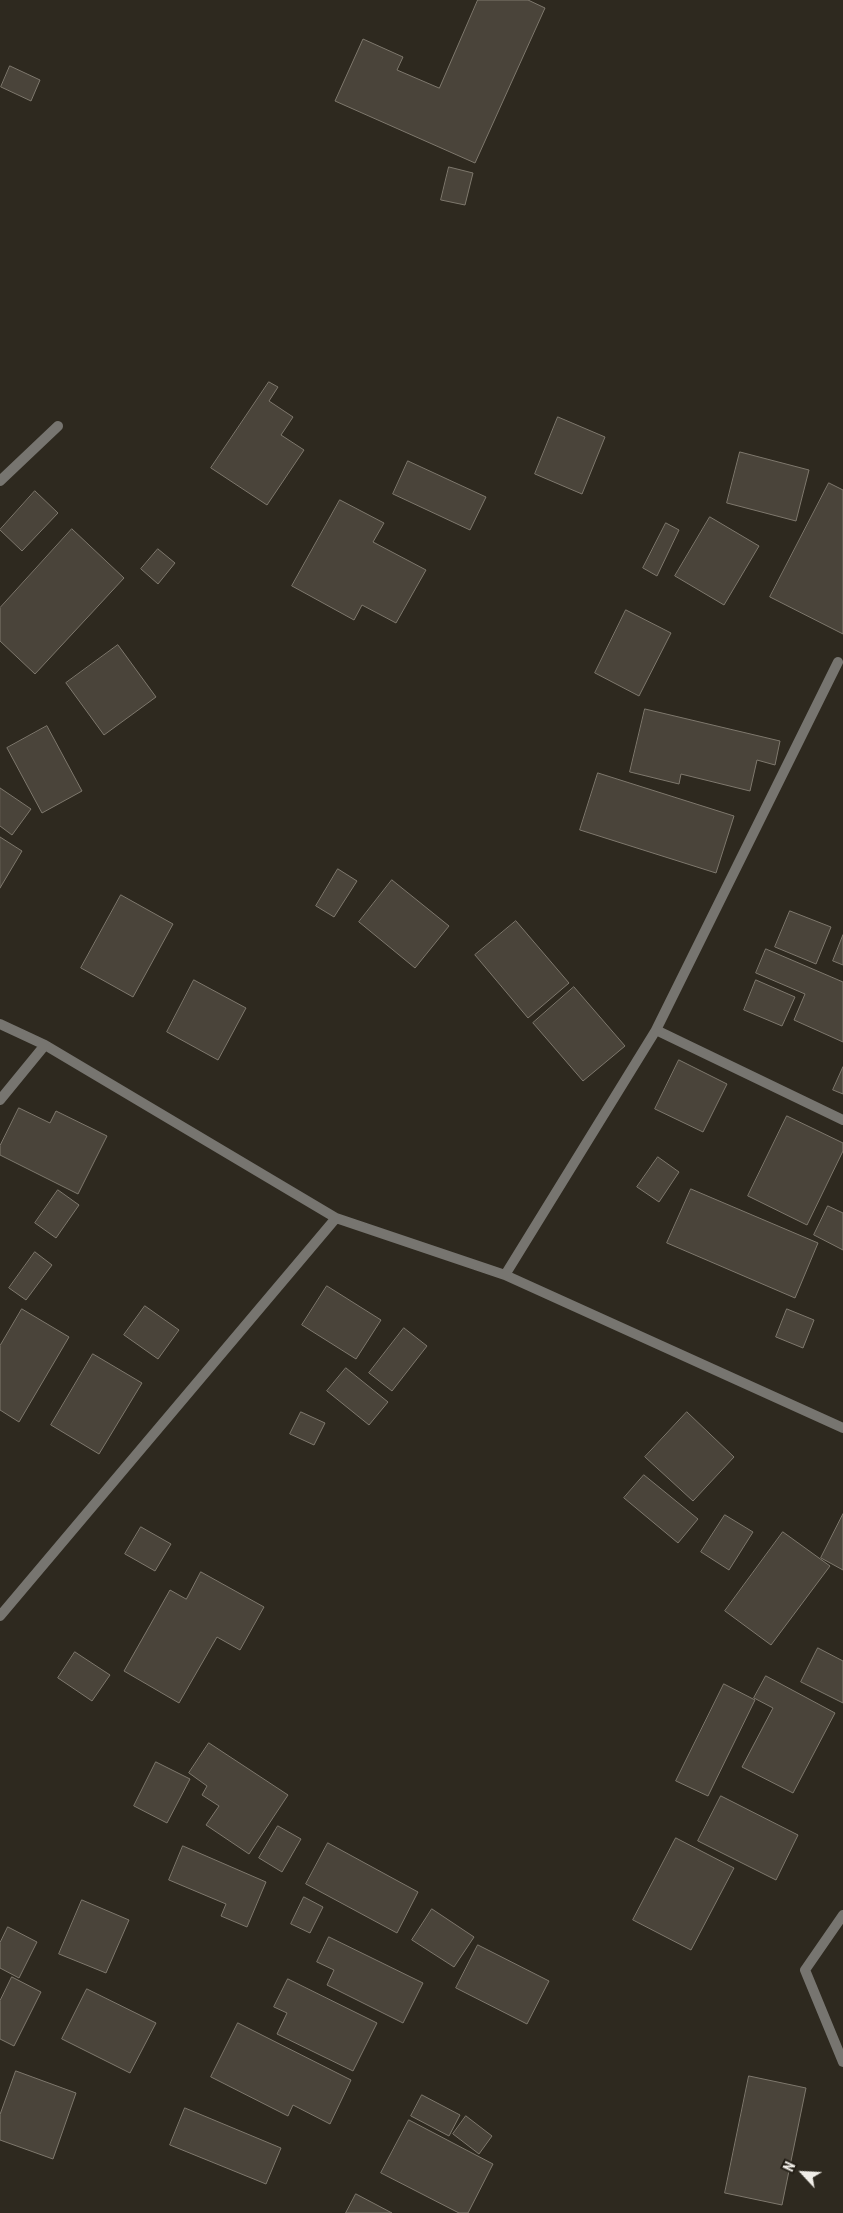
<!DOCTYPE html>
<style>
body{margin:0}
#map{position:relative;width:843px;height:2213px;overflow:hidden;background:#2e291f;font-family:"Roboto Condensed",sans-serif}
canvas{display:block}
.north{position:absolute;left:778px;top:2148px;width:50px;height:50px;-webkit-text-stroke:4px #241f16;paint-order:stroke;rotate:295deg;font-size:14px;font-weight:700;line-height:20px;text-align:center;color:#f1eee8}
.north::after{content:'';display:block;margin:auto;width:18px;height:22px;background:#f1eee8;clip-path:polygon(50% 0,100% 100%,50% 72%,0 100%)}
</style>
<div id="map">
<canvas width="843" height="2213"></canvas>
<div class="north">N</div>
</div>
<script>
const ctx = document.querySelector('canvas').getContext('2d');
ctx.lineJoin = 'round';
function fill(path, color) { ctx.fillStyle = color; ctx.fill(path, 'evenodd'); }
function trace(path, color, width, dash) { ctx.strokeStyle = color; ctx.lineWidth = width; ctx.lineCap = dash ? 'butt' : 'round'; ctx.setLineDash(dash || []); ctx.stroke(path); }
const building = new Path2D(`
 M 478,0 L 528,0 L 545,8 L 475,163 L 335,101 L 363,39 L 403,57 L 397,70 L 439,88 Z
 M 10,66 L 40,80 L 31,101 L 1,87 Z
 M 449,167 L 473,173 L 465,205 L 441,200 Z
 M 269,382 L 278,387 L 269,401 L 293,417 L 281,435 L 304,450 L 267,505 L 211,468 Z
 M 558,417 L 605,437 L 582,494 L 535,474 Z
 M 740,452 L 809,470 L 796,521 L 727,503 Z
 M 408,461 L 486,497 L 470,530 L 393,494 Z
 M 829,483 L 843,490 L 843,634 L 770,597 Z
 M 35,491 L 58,513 L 22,551 L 0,530 Z
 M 340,500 L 384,523 L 373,542 L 426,570 L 396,623 L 362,605 L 354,620 L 292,586 Z
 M 710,517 L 759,546 L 724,605 L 675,576 Z
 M 666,523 L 679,530 L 657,576 L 643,568 Z
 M 72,529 L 124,578 L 35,674 L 0,641 L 0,608 Z
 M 158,549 L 175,563 L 158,584 L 141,569 Z
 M 626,610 L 671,633 L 639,696 L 595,673 Z
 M 118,645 L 156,697 L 104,735 L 66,683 Z
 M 645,709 L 780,741 L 775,765 L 757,760 L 750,791 L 681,774 L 679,784 L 630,772 Z
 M 47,726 L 82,791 L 42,813 L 7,748 Z
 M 598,773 L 734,816 L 716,873 L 580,830 Z
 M 0,788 L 31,809 L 12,835 L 0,826 Z
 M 0,837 L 22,851 L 0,888 Z
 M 338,869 L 357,881 L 334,917 L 316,906 Z
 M 392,880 L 449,926 L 415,968 L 359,922 Z
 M 121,895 L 173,924 L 133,997 L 81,968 Z
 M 790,911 L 831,927 L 816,964 L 775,947 Z
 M 516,921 L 569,983 L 528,1018 L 475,955 Z
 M 843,935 L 843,965 L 833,961 Z
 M 766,949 L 843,982 L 843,1042 L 794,1020 L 805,994 L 756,973 Z
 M 194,980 L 246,1008 L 218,1060 L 167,1032 Z
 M 756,980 L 795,997 L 782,1026 L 744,1010 Z
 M 574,987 L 625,1046 L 583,1081 L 533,1023 Z
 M 679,1060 L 727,1084 L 703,1132 L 655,1109 Z
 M 843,1067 L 843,1094 L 833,1090 Z
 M 19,1108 L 50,1123 L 56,1111 L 107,1136 L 78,1194 L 0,1155 L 0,1146 Z
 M 787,1116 L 843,1143 L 843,1151 L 807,1225 L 748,1196 Z
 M 658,1157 L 679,1172 L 659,1202 L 637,1187 Z
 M 691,1189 L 818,1243 L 795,1298 L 667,1243 Z
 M 58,1190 L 79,1205 L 56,1238 L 35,1223 Z
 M 828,1206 L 843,1213 L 843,1250 L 814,1235 Z
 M 35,1252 L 52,1265 L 26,1300 L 9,1288 Z
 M 327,1286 L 381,1320 L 356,1359 L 302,1325 Z
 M 145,1306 L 179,1330 L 158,1359 L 124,1335 Z
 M 22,1309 L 69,1337 L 19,1422 L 0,1410 L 0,1346 Z
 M 787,1309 L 814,1320 L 803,1348 L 776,1337 Z
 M 404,1328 L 427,1346 L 392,1391 L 369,1373 Z
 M 93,1354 L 142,1383 L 99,1454 L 51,1425 Z
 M 346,1368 L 388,1402 L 369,1425 L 327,1391 Z
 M 301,1412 L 325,1423 L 314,1445 L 290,1434 Z
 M 687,1412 L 734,1457 L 693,1501 L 645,1457 Z
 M 644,1475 L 698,1519 L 678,1543 L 624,1498 Z
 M 843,1514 L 843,1570 L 821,1558 Z
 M 725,1515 L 753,1532 L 729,1570 L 701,1552 Z
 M 141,1527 L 171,1544 L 155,1571 L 125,1554 Z
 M 783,1532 L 830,1566 L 771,1645 L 725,1611 Z
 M 201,1572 L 264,1607 L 240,1650 L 217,1637 L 179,1703 L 124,1671 L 170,1590 L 186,1599 Z
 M 818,1648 L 843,1661 L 843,1703 L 801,1682 Z
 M 75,1652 L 110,1675 L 92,1701 L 58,1678 Z
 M 766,1676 L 835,1713 L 793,1793 L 742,1767 L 773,1708 L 754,1698 Z
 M 724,1684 L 755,1700 L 708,1796 L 676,1781 Z
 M 209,1743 L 288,1795 L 249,1854 L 206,1825 L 219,1806 L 202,1795 L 207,1786 L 189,1773 Z
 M 156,1762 L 190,1779 L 167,1823 L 134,1806 Z
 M 721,1796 L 798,1835 L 776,1880 L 698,1841 Z
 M 278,1826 L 301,1839 L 282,1872 L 259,1858 Z
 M 676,1838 L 734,1868 L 691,1950 L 633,1920 Z
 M 328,1843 L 418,1892 L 397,1933 L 306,1884 Z
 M 183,1846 L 266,1882 L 247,1927 L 221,1916 L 226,1904 L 169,1880 Z
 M 304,1897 L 323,1907 L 310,1933 L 291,1924 Z
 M 82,1900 L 129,1920 L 106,1973 L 59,1954 Z
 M 432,1909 L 474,1937 L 454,1967 L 412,1940 Z
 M 8,1927 L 37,1942 L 19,1978 L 0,1968 L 0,1943 Z
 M 329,1937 L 423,1983 L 403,2023 L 327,1985 L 334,1970 L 317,1962 Z
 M 478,1945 L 549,1981 L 527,2024 L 456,1988 Z
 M 12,1977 L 41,1992 L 14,2046 L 0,2039 L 0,2001 Z
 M 288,1979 L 377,2023 L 353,2071 L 277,2034 L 287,2013 L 274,2007 Z
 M 87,1989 L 156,2023 L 130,2073 L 62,2039 Z
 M 238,2023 L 351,2080 L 330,2124 L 293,2105 L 288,2116 L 211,2077 Z
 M 16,2071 L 76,2093 L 53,2159 L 0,2140 L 0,2115 Z
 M 749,2076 L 806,2088 L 782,2205 L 725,2193 Z
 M 422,2095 L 460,2115 L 449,2136 L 411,2116 Z
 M 185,2108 L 281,2148 L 266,2184 L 170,2145 Z
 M 466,2116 L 492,2136 L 479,2154 L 453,2134 Z
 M 409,2120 L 493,2164 L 468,2213 L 459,2213 L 381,2173 Z
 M 356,2194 L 392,2213 L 346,2213 Z`);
fill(building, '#4a443a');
trace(building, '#7e786d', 1);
trace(new Path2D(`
 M 0,481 L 58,426
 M 0,1024 L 45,1045 L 336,1218 L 505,1275 L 843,1428
 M 656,1030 L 843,1120
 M 0,1100 L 45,1045
 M 505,1275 L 656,1030 L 838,662
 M 0,1616 L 336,1218
 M 843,1915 L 805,1970 L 843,2062`), '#777570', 10);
</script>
